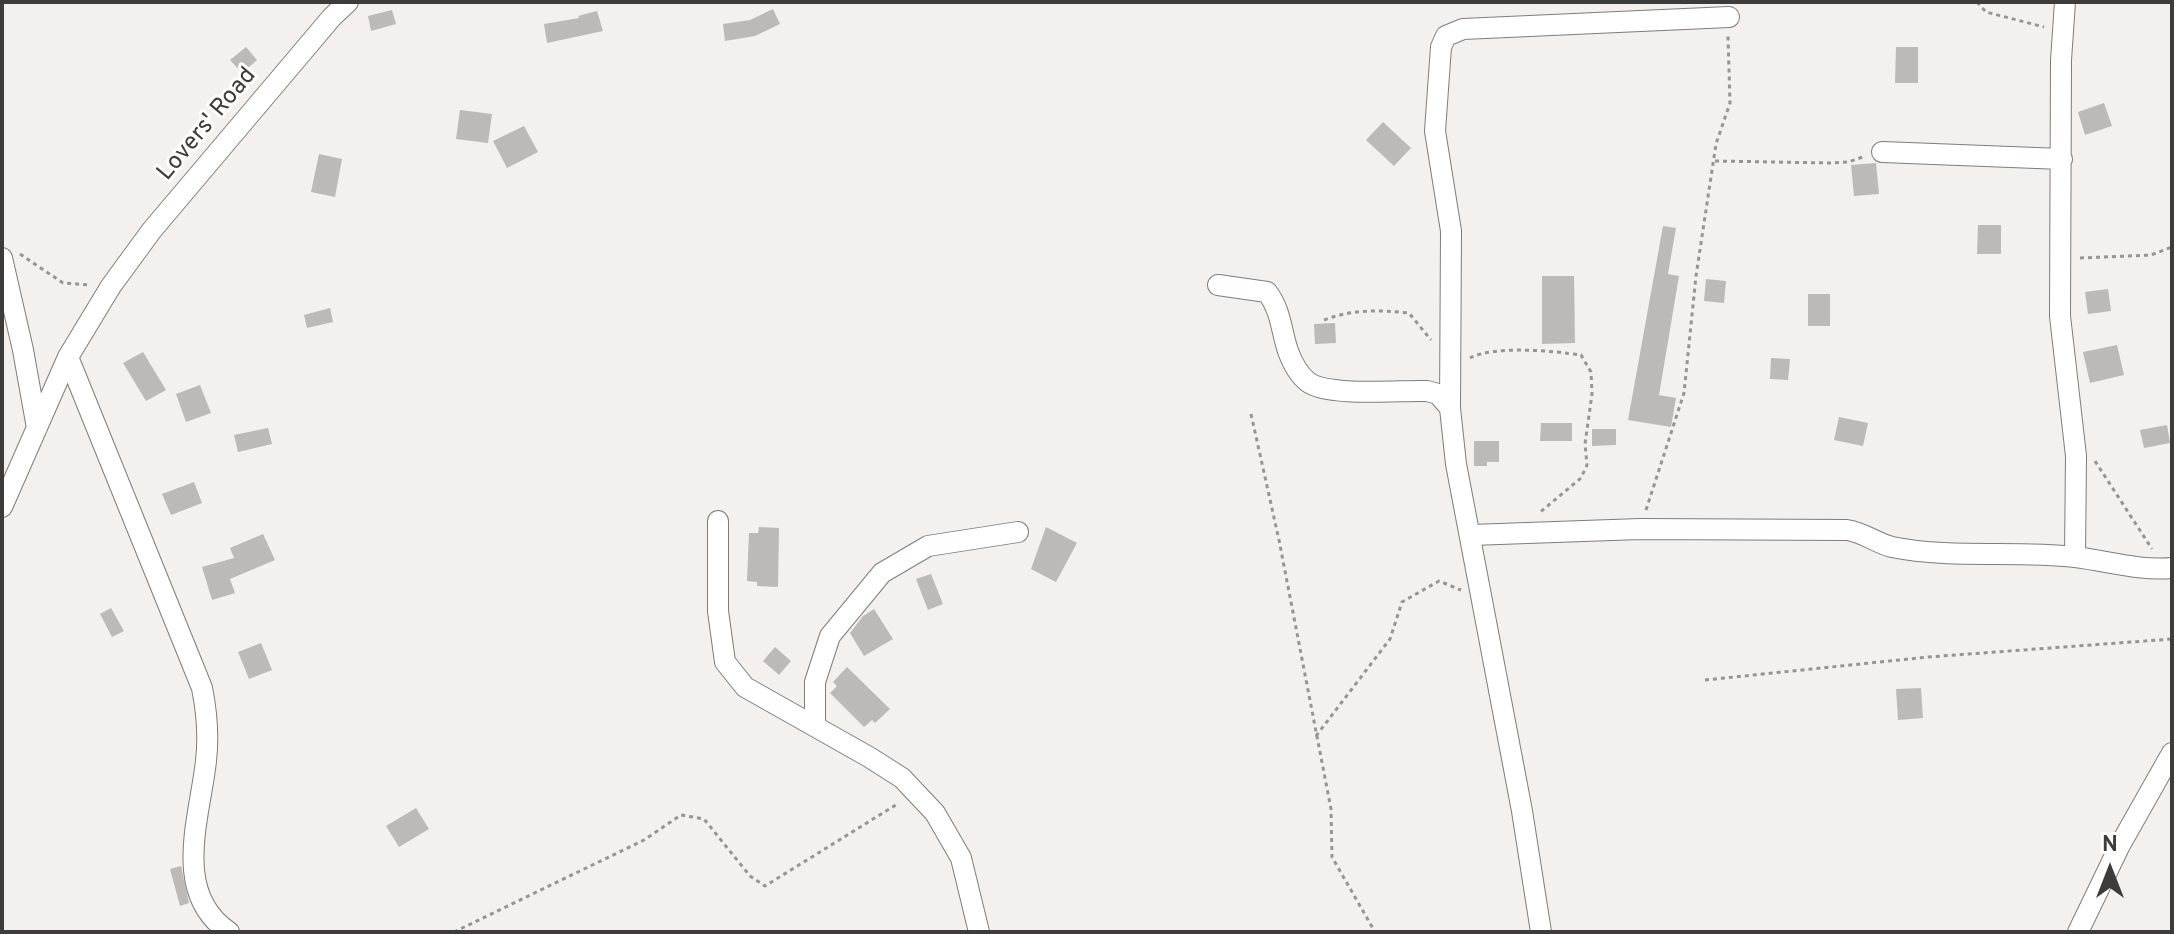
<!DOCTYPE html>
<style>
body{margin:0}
#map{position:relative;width:2174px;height:934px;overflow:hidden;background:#f3f0ed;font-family:Overpass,sans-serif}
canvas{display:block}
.frame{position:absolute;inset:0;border:4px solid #3d3c3b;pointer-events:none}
.north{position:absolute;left:2070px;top:830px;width:80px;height:80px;-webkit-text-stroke:6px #fffefc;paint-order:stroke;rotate:0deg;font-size:22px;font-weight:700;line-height:32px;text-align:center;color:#3d3c3b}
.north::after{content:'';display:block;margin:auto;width:28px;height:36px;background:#3d3c3b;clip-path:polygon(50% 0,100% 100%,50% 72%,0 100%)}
</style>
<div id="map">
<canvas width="2174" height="934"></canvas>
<div class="frame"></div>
<div class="north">N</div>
</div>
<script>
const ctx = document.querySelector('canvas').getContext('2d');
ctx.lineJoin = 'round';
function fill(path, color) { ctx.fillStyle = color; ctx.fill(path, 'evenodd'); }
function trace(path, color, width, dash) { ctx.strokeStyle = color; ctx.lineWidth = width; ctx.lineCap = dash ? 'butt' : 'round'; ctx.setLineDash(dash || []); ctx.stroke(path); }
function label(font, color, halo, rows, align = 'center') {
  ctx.font = font + ' Overpass,sans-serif'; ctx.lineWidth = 6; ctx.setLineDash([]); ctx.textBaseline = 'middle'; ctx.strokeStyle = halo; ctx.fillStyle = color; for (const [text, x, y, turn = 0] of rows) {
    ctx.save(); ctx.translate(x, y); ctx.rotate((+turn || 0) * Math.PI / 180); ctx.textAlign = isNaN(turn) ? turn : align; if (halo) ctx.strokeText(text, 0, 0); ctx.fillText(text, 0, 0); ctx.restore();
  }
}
fill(new Path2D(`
 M 773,9 L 780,24 L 755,36 L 725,41 L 723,24 L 750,20 Z
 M 392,10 L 396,24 L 371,31 L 368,16 Z
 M 597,11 L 603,31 L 547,43 L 544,24 L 579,18 L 578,16 Z
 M 246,47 L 257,60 L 242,73 L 230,60 Z
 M 1896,47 L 1918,47 L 1918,83 L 1895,83 Z
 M 2104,103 L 2112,126 L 2085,135 L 2078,112 Z
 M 460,110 L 492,114 L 488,143 L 456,139 Z
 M 1383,122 L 1411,148 L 1394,166 L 1366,140 Z
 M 524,126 L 538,152 L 507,168 L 493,141 Z
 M 319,154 L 342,159 L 335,197 L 311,192 Z
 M 1876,163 L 1879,194 L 1854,196 L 1851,165 Z
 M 1978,225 L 2001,225 L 2001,254 L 1977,254 Z
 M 1663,226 L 1676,228 L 1668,274 L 1679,276 L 1659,395 L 1676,398 L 1671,427 L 1628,420 Z
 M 1542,276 L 1574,276 L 1575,343 L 1542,344 Z
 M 1706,279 L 1726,281 L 1724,303 L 1704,301 Z
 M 2108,289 L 2111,311 L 2088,314 L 2085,292 Z
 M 1808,294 L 1830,294 L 1830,326 L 1808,326 Z
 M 330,308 L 333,322 L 307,328 L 304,315 Z
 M 1335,323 L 1336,343 L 1315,344 L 1314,324 Z
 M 2117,345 L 2124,375 L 2090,383 L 2083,352 Z
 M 143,352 L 166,390 L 146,401 L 123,363 Z
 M 1771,358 L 1790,359 L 1788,380 L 1770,379 Z
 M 200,385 L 211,413 L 186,422 L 176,394 Z
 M 1839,417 L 1868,423 L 1863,446 L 1834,440 Z
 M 1541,423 L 1572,423 L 1572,441 L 1540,441 Z
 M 2167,425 L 2170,443 L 2144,448 L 2140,430 Z
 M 268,428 L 272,444 L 238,452 L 234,435 Z
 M 1592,429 L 1616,429 L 1616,445 L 1592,446 Z
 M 1474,441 L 1499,441 L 1499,462 L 1487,462 L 1487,466 L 1474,466 Z
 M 194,482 L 202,503 L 171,515 L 162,494 Z
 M 759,527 L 779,528 L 778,587 L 757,586 L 757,582 L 747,581 L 749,533 L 758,533 Z
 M 1046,527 L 1077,543 L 1056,582 L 1031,569 Z
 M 263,534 L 275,560 L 230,579 L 235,593 L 212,600 L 202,567 L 234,558 L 230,548 Z
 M 931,574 L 943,604 L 928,610 L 916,579 Z
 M 111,608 L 124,631 L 112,637 L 100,614 Z
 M 874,609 L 893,639 L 864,656 L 850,633 L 863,616 Z
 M 261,643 L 272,670 L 249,679 L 238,652 Z
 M 775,647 L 791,661 L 779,675 L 763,661 Z
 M 847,667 L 890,709 L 875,723 L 872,720 L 864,727 L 830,693 L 837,686 L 833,682 Z
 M 1921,688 L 1923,718 L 1898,720 L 1896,689 Z
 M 416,808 L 429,829 L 399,847 L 386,826 Z
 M 181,866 L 189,903 L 180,906 L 170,869 Z`), '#bcb9b6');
const minor = new Path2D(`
 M 2065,2 L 2061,60 L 2060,316 L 2076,456 L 2075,557
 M 1882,152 L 2062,159
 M 2,258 L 23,350 L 37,428
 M 1218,285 L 1267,292 C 1281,310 1281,330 1288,351 C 1292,362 1299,375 1308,382 C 1328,397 1400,390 1427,391 L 1438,394 L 1450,408
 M 68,357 L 202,688 C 207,713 209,735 206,761 C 200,817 171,893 229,932
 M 2,507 L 68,357 L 111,286 L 152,230 L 332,17 L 348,2
 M 718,521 L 718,611 L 725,662 L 745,687 L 869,757 L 902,778 L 935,813 L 961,858 L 979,932
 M 1471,535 L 1640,529 L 1847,530 C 1865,533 1876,543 1892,547 C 1952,559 2015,550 2075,557 C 2108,561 2139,571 2172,568
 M 815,726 L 815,682 L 830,636 L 882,573 L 928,546 L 1018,532
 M 1541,932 L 1522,811 L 1456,464 L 1450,408 L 1451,231 L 1435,131 L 1441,47 L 1446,36 L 1463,29 L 1729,17
 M 2078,932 L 2120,845 L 2172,753`);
trace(minor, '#7f7d7a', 22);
trace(new Path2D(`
 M 1977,2 L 1986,12 L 2044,27
 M 1715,161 L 1831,163 L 1848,162 L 1863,157
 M 20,254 L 63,283 L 91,285
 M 2080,258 L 2151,255 L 2172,247
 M 1324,320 C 1353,309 1379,310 1409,313 L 1431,340
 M 1470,358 C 1495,345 1553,351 1581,355 L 1591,372 L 1592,394 L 1585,444 L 1587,465 L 1581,478 L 1538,514
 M 1251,414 L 1279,540 L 1331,809 L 1332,857 L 1375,932
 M 2095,461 L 2152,549
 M 1646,510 L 1684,393 L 1696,276 L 1716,144 L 1730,103 L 1728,36
 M 1705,680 L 1928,657 L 2172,639
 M 1316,736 L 1390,639 L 1402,602 L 1439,581 L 1461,590
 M 454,932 L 644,840 L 681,815 L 704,819 L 750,876 L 765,886 L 899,803`), '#979593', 3, [4, 4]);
trace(minor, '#fff', 20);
label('24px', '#3d3c3b', '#fffefc', [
 ["Lovers' Road",208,125,-50]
]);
</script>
